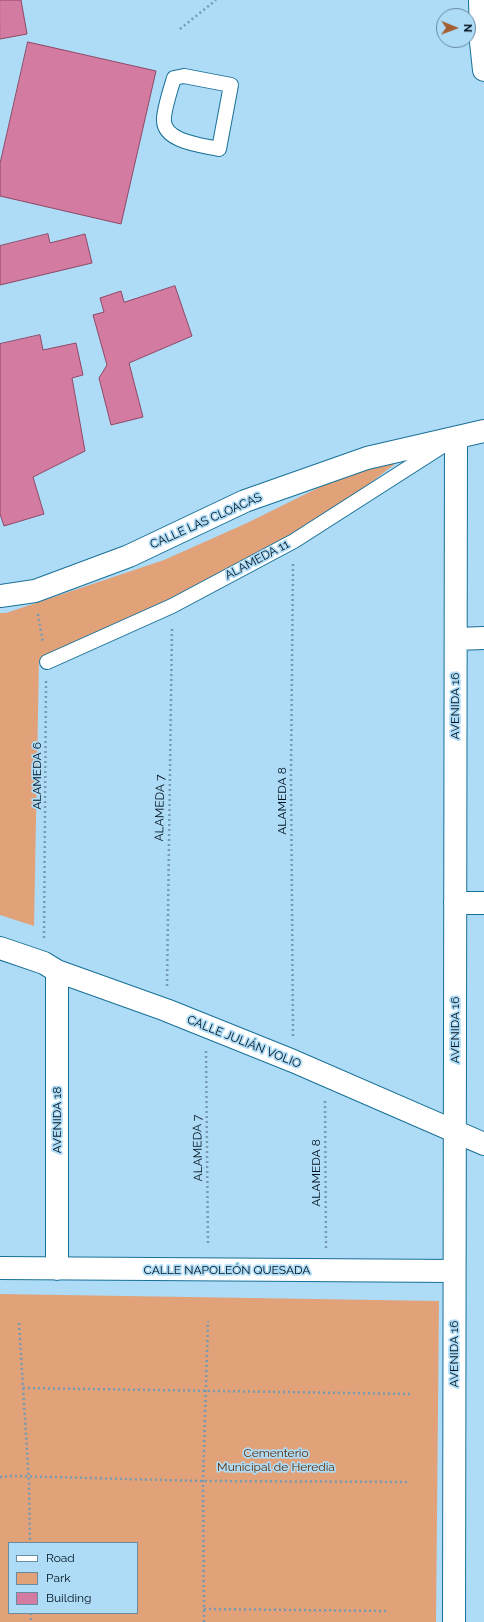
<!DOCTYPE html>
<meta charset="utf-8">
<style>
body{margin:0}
#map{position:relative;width:484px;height:1622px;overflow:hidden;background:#aedbf6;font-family:Raleway,sans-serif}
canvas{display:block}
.legend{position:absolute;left:8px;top:1542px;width:130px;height:72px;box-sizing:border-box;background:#aedbf6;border:1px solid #688ba0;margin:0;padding:5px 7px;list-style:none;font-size:12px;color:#00121e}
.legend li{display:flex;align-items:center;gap:8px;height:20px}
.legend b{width:20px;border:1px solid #688ba0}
.north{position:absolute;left:436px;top:8px;width:40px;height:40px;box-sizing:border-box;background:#aedbf6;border:1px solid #688ba0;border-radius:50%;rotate:91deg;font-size:11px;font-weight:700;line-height:16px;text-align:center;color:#00121e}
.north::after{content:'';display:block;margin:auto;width:14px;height:18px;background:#a35f2f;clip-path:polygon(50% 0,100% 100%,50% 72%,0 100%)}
</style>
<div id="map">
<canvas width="484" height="1622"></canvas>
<ul class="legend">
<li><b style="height:5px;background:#fff"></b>Road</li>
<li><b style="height:11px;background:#e1a27a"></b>Park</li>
<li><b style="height:11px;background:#d37ba0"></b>Building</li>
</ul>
<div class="north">N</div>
</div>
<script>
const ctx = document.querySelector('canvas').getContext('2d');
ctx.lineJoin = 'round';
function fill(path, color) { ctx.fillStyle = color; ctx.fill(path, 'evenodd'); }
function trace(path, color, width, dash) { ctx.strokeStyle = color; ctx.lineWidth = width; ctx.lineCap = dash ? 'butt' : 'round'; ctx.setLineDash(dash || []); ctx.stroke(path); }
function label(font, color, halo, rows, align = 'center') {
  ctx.font = font + ' Raleway,sans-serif'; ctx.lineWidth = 3.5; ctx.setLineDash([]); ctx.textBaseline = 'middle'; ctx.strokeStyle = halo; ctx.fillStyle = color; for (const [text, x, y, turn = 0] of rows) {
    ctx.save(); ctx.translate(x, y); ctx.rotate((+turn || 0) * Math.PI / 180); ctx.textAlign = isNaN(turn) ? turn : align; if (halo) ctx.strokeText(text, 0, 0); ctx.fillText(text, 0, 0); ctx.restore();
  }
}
fill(new Path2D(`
 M 404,457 L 352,497 L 288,537 L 165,605 L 39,660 L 34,926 L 0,915 L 0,613 L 6,613 L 164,560 L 247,523 L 326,484 Z
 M 0,1294 L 439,1301 L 436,1622 L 0,1622 ZM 9,1543 L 137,1543 L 137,1613 L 9,1613 Z`), '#e1a27a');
const building = new Path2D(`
 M 0,0 L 21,0 L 27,34 L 0,39 Z
 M 28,42 L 156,71 L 121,224 L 0,196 L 0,164 Z
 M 48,234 L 50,243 L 85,234 L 92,263 L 0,285 L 0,246 Z
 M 175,286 L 192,336 L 129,363 L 143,417 L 111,425 L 99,378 L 107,365 L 93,315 L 104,312 L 100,298 L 121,291 L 124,302 Z
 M 40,335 L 43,350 L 76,343 L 83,375 L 72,378 L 85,451 L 33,477 L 44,514 L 4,526 L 0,514 L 0,344 Z`);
fill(building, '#d37ba0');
trace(building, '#8e4967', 1);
const lane = new Path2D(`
 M 184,76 L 231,85 L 219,149 C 202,145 165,142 164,121 C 163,112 171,88 174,78 Z
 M 47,662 L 172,606 L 294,541 L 444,445`);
const street = new Path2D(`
 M 480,0 L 481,42 L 484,70
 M 0,596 L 35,591 L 129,556 L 245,501 L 367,458 L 484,431
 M 456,639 L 484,638
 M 455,903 L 484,903
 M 0,948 L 44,963 L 57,971 L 166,1010 L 293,1061 L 484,1144
 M 57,971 L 57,1269
 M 0,1268 L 454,1271
 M 454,1622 L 456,438`);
trace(lane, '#187097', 16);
trace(street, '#187097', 24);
trace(new Path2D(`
 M 180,29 L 216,0
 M 38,614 L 43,643
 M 44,938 L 46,681
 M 167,986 L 172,627
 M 293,1036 L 291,774 L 293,563
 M 206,1051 L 208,1246
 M 325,1101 L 326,1248
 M 19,1323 L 29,1482 L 30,1543
 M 23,1388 L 412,1394
 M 0,1477 L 13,1476 L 203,1481 L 409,1482
 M 204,1609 L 389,1611
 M 31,1613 L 31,1622
 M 204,1622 L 203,1481 L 208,1321`), '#769bb1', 2.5, [2, 3]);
trace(lane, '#fff', 14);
trace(street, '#fff', 22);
label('12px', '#00121e', '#aedbf6', [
 ["CALLE LAS CLOACAS",206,521,-24],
 ["ALAMEDA 11",257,560,-28],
 ["AVENIDA 16",455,706,-90],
 ["ALAMEDA 6",37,776,-90],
 ["ALAMEDA 8",282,801,-90],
 ["ALAMEDA 7",160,808,-89],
 ["AVENIDA 16",455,1030,-90],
 ["CALLE JULIÁN VOLIO",244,1042,22],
 ["AVENIDA 18",57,1120,-90],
 ["ALAMEDA 7",198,1148,-91],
 ["ALAMEDA 8",316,1173,-90],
 ["CALLE NAPOLEÓN QUESADA",227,1270],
 ["AVENIDA 16",454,1354,-90]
]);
label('12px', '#5c2a00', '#aedbf6', [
 ["Cementerio",276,1453],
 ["Municipal de Heredia",276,1467]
]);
</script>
